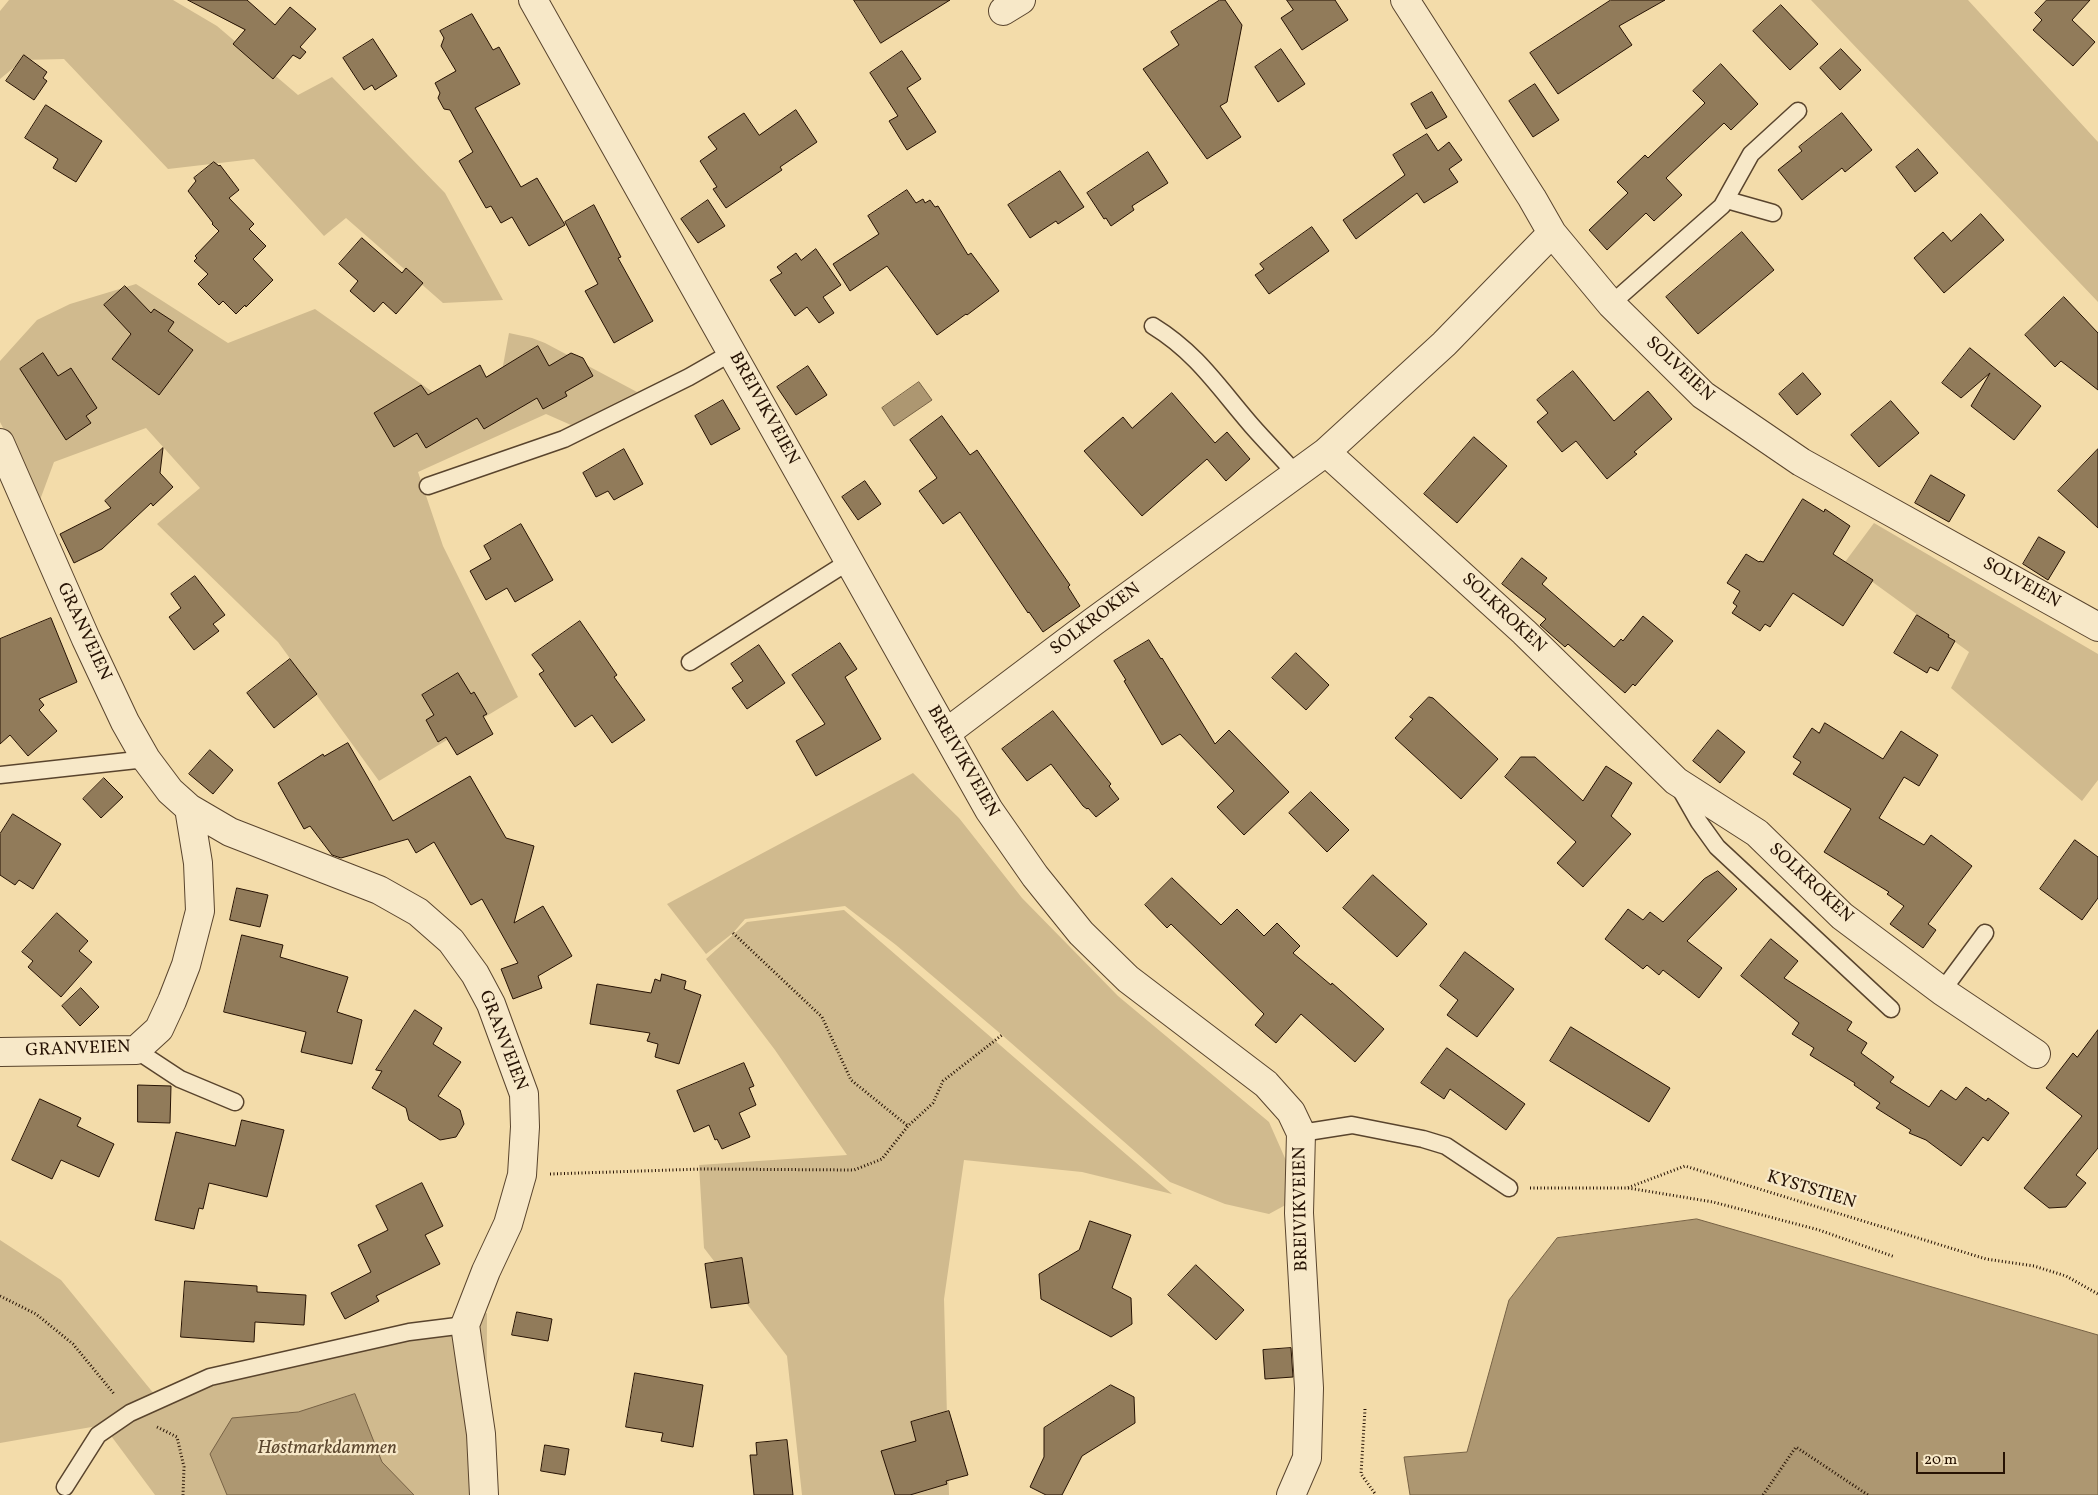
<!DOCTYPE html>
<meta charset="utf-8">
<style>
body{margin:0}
#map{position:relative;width:2098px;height:1495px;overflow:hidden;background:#f3dcaa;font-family:Vollkorn,serif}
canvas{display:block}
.scale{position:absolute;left:1916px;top:1452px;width:89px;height:22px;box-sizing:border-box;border:2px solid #261203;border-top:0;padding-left:6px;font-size:15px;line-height:18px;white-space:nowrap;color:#261203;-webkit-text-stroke:4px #f7e8c8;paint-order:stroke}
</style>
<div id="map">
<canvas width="2098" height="1495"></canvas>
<div class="scale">20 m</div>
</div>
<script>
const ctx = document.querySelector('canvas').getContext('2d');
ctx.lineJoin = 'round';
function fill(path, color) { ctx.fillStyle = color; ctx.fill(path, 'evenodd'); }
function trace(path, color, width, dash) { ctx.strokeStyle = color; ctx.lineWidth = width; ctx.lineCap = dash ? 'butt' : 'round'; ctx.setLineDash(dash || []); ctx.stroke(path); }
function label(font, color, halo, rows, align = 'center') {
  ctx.font = font + ' Vollkorn,serif'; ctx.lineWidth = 4.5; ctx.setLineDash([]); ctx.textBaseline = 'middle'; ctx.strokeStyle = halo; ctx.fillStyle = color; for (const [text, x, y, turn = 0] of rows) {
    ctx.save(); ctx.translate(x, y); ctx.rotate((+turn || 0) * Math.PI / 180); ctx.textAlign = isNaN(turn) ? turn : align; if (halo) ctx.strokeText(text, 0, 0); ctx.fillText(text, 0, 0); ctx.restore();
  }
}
fill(new Path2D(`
 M 9,0 L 173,0 L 217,26 L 298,95 L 332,77 L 445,193 L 503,300 L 443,303 L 346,218 L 324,236 L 254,159 L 168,169 L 64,59 L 23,60 L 0,79 L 0,11 Z
 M 1811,0 L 1968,0 L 2098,142 L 2098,302 Z
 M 136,284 L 228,343 L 315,309 L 434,393 L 502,371 L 509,333 L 532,338 L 545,343 L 637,392 L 571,425 L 546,414 L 418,472 L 443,546 L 518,697 L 379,781 L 278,642 L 157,524 L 200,488 L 146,428 L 54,462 L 40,500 L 0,422 L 0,361 L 37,320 L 70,304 Z
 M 1874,523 L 2098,654 L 2098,780 L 2082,801 L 1951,688 L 1969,652 L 1845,562 Z
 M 913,773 L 959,818 L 1022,898 L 1118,996 L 1269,1122 L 1292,1174 L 1291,1202 L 1269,1214 L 1225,1204 L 1170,1182 L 1002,1035 L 896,945 L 845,906 L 745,919 L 733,933 L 706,954 L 667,904 Z
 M 844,910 L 1172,1194 L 1082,1172 L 964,1160 L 944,1299 L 949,1495 L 802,1495 L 787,1356 L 704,1248 L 699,1165 L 847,1155 L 775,1050 L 706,959 L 747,922 Z
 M 0,1240 L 61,1280 L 159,1400 L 487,1313 L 486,1495 L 155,1495 L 103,1425 L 0,1443 Z`), '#d0ba8e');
const water = new Path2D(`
 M 919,382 L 932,400 L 894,426 L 882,408 Z
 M 1697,1219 L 2098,1335 L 2098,1495 L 1410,1495 L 1404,1457 L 1467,1452 L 1509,1300 L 1557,1238 Z
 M 355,1394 L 382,1462 L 414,1495 L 227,1495 L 210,1454 L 232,1418 L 298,1412 Z`);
fill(water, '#ad9771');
trace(water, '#776245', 1);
const building = new Path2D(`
 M 188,0 L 247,0 L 275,25 L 290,7 L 316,29 L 300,47 L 306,52 L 300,59 L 293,55 L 273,79 L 233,44 L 245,30 Z
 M 854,0 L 950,0 L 881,43 Z
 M 1220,0 L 1225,0 L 1242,25 L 1227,102 L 1220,106 L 1241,137 L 1207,159 L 1143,69 L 1179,45 L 1171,32 Z
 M 1287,0 L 1335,0 L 1348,20 L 1302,50 L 1281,18 L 1293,10 Z
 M 1611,0 L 1665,0 L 1619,26 L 1632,45 L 1558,94 L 1530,53 Z
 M 2047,0 L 2090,0 L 2072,20 L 2095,42 L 2073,66 L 2033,30 L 2042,20 L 2035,13 Z
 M 1781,5 L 1818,44 L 1790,70 L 1753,31 Z
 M 472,14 L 493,50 L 499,47 L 520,84 L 475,108 L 521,187 L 537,178 L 565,225 L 529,246 L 512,217 L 501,223 L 491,206 L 486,208 L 459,161 L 473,152 L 450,110 L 444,109 L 438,98 L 440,93 L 435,83 L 456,71 L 441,46 L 444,38 L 440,31 Z
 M 373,39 L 397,76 L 375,90 L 372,85 L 364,90 L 343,58 Z
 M 1281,49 L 1305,84 L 1278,102 L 1255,67 Z
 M 1841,49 L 1861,70 L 1840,90 L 1820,68 Z
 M 902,51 L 921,79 L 907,88 L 936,132 L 907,150 L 889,121 L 898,116 L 870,73 Z
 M 24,55 L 47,72 L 43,78 L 47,81 L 34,100 L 6,81 Z
 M 1721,64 L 1758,104 L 1731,130 L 1724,123 L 1666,178 L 1682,195 L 1654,221 L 1646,213 L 1607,250 L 1589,230 L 1628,193 L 1617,182 L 1645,155 L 1648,158 L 1705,103 L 1693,91 Z
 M 1535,84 L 1559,120 L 1533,137 L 1509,101 Z
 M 1432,92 L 1447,117 L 1426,129 L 1411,104 Z
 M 46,105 L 102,141 L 76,182 L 53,168 L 58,159 L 25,138 Z
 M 796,110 L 817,142 L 780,167 L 782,170 L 726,208 L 713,189 L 717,187 L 700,161 L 717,149 L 708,137 L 744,113 L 759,135 Z
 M 1842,113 L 1872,150 L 1845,172 L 1842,168 L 1802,200 L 1778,170 L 1802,151 L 1799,147 Z
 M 1427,134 L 1438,151 L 1449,142 L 1462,160 L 1449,169 L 1458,182 L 1424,203 L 1417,193 L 1356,239 L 1343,220 L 1405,175 L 1393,155 Z
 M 1918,149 L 1938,173 L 1915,192 L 1896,167 Z
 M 1148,152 L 1168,183 L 1132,206 L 1134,210 L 1111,226 L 1106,218 L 1104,219 L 1087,193 Z
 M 214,162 L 219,166 L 220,165 L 239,190 L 229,198 L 254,224 L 249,229 L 266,246 L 253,259 L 273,280 L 246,307 L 245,305 L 236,314 L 223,301 L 219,305 L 198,284 L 208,274 L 194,261 L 197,258 L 195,256 L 219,231 L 212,224 L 213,223 L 188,191 L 196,181 L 194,178 Z
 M 1060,171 L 1084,207 L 1058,224 L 1056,221 L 1030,238 L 1008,205 Z
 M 907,190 L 916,203 L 923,199 L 925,203 L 930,200 L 935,207 L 938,206 L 968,255 L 971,253 L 999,291 L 967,315 L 966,314 L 937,335 L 887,266 L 850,291 L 833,264 L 879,234 L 868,216 Z
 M 708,200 L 725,226 L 698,243 L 681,219 Z
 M 594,205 L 621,257 L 618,258 L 653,321 L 614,343 L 585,291 L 598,284 L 565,222 Z
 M 1981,214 L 2004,240 L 1944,293 L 1914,258 L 1943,232 L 1951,241 Z
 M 1312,227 L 1329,251 L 1269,294 L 1255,275 L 1264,269 L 1260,264 Z
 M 1742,232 L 1774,270 L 1698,334 L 1666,297 Z
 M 362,238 L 402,273 L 406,268 L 423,283 L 396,314 L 383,302 L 374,312 L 350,291 L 358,281 L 339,264 Z
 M 816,249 L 841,285 L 823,297 L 834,313 L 819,323 L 807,307 L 795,316 L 770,280 L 782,273 L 777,267 L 796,253 L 801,260 Z
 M 125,286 L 151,313 L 154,309 L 174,322 L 168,331 L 193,350 L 159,395 L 112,359 L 131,334 L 104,305 Z
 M 2064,297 L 2098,333 L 2098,390 L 2061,361 L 2055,367 L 2025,335 Z
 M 538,346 L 549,366 L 571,353 L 583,358 L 593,376 L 565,392 L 567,396 L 543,409 L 537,398 L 484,429 L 477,418 L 426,448 L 417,433 L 394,447 L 374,413 L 421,385 L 428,395 L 480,365 L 486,377 Z
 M 1970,348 L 2041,406 L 2014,440 L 1971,406 L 1990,373 L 1961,398 L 1942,383 Z
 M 43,353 L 58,376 L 71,368 L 97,408 L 86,416 L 91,423 L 66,440 L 20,369 Z
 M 808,366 L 827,395 L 796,415 L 777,387 Z
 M 1573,371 L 1614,421 L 1648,391 L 1672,419 L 1634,452 L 1637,454 L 1607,479 L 1576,441 L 1562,452 L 1537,422 L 1548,413 L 1537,400 Z
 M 1803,373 L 1821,394 L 1797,415 L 1779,394 Z
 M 1172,393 L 1215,443 L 1227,432 L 1250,459 L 1226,481 L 1207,459 L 1142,516 L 1084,451 L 1123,417 L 1132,428 Z
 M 723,400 L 740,429 L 711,445 L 695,416 Z
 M 1891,401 L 1919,433 L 1879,467 L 1851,435 Z
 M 942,416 L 970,455 L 977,450 L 1070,585 L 1068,587 L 1080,606 L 1043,632 L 1029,612 L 1028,613 L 960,512 L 943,524 L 919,491 L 937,478 L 910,440 Z
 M 1474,437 L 1507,466 L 1457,523 L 1424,494 Z
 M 163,448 L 160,473 L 173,487 L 153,506 L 151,503 L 102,549 L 74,563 L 60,534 L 111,508 L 105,501 Z
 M 624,449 L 643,484 L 614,500 L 608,491 L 596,497 L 583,473 Z
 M 2098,449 L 2098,528 L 2058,491 Z
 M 1931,475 L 1965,495 L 1949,522 L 1915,503 Z
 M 865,481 L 881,504 L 858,520 L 842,497 Z
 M 1803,499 L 1824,512 L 1825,509 L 1850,526 L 1833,554 L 1873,580 L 1843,626 L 1793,593 L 1770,627 L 1765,624 L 1760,631 L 1732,613 L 1737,606 L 1733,603 L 1740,591 L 1727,583 L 1746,554 L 1759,562 L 1760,561 L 1763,562 Z
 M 521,524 L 553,580 L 515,602 L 507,588 L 486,600 L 470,571 L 491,559 L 484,546 Z
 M 2039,537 L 2065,552 L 2048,580 L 2023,564 Z
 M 1522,558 L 1547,578 L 1542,584 L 1614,647 L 1621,639 L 1623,641 L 1643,616 L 1673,641 L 1635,686 L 1633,684 L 1625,693 L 1568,644 L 1565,647 L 1540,625 L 1546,619 L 1502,584 Z
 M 195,576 L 225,615 L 213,624 L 219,631 L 194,650 L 169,617 L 181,608 L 171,594 Z
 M 1917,615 L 1949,635 L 1948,637 L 1955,641 L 1938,671 L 1930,667 L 1927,673 L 1894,653 Z
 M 51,618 L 77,682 L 39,699 L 44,705 L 39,710 L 57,731 L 28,756 L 10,735 L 0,744 L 0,639 Z
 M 580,621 L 617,675 L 614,677 L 645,720 L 612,743 L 592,715 L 575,727 L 539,674 L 544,671 L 532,655 Z
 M 1149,640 L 1161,659 L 1162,658 L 1215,744 L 1229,730 L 1289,792 L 1244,835 L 1217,807 L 1234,791 L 1180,734 L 1162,745 L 1124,681 L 1126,680 L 1114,661 Z
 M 840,643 L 857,669 L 845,677 L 881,739 L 816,776 L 796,741 L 825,724 L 792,675 Z
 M 759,645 L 785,683 L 747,709 L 732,688 L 743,681 L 731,664 Z
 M 1296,653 L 1329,685 L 1306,710 L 1272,678 Z
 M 290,659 L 317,694 L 274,728 L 247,693 Z
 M 458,673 L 471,694 L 474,692 L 487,714 L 483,716 L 493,734 L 457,755 L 446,737 L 438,742 L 426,720 L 434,715 L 422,695 Z
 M 1429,697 L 1433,698 L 1498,759 L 1461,799 L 1395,738 L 1413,719 L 1410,717 Z
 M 1053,711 L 1111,784 L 1109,786 L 1119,799 L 1096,817 L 1088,808 L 1087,809 L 1083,806 L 1051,764 L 1027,781 L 1002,749 Z
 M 1825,723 L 1883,759 L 1901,731 L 1938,755 L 1919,786 L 1904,777 L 1879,818 L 1924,845 L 1931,835 L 1972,866 L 1928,924 L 1936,930 L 1923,948 L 1890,924 L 1904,906 L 1887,894 L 1889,892 L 1824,852 L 1851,809 L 1793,774 L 1801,762 L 1793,757 L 1812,728 L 1819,733 Z
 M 1718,730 L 1745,752 L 1720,783 L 1693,761 Z
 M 348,743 L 393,821 L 470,776 L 506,838 L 534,846 L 514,923 L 543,906 L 572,956 L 538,976 L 542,988 L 513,999 L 501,969 L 518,963 L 482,899 L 471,905 L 434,842 L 416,853 L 408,839 L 341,858 L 332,855 L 310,826 L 304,829 L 278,783 L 323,754 L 324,756 Z
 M 210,750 L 233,770 L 213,794 L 189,774 Z
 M 1521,757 L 1535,757 L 1583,801 L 1606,766 L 1632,783 L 1611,816 L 1631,834 L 1583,887 L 1557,863 L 1576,842 L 1505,777 Z
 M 104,778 L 123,797 L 101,818 L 83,799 Z
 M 1311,792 L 1349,830 L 1327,852 L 1289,813 Z
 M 13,814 L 61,844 L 33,889 L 19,880 L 15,885 L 0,875 L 0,834 Z
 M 2075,840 L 2098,857 L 2098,898 L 2082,920 L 2040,889 Z
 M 1718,871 L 1737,889 L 1687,941 L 1722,968 L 1699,998 L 1663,970 L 1659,975 L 1647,965 L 1643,969 L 1605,939 L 1628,909 L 1643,920 L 1650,912 L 1663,922 L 1704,879 Z
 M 1373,875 L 1427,924 L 1397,957 L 1343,908 Z
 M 1172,878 L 1221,925 L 1237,909 L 1264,936 L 1277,923 L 1300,946 L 1293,953 L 1331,985 L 1332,983 L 1384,1029 L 1355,1062 L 1301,1014 L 1276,1043 L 1255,1025 L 1264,1014 L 1171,924 L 1167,928 L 1145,905 Z
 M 237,888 L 268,895 L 260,927 L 230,920 Z
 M 57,913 L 88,941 L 79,951 L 92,962 L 61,997 L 28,967 L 33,961 L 22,952 Z
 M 242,935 L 283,945 L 280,957 L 348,977 L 337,1012 L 362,1020 L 352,1064 L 301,1052 L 306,1032 L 224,1012 Z
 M 1771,939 L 1798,961 L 1784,978 L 1852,1022 L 1847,1030 L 1867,1043 L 1861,1053 L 1894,1077 L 1890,1082 L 1929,1107 L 1941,1090 L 1956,1100 L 1966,1087 L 1986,1101 L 1988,1098 L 2009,1113 L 1988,1141 L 1983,1137 L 1961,1166 L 1926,1140 L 1909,1133 L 1911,1130 L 1876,1108 L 1880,1103 L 1854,1085 L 1855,1083 L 1810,1055 L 1814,1048 L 1792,1034 L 1799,1023 L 1741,976 Z
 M 1465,952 L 1514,989 L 1477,1037 L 1447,1015 L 1458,1000 L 1440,986 Z
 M 662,974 L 686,981 L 684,989 L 701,995 L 679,1064 L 655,1057 L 658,1044 L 647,1041 L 650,1033 L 590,1024 L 597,984 L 651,993 L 655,979 L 660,981 Z
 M 81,988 L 99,1007 L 80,1026 L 62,1006 Z
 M 415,1010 L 442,1028 L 433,1044 L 461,1062 L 438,1096 L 460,1110 L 464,1124 L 456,1137 L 440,1140 L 409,1120 L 406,1108 L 372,1088 L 382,1071 L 376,1070 Z
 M 1571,1027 L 1670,1088 L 1649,1122 L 1550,1061 Z
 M 2098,1030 L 2098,1148 L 2076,1175 L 2086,1183 L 2066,1207 L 2049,1208 L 2024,1188 L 2082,1116 L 2046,1088 L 2073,1053 L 2077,1057 Z
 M 1447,1048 L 1525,1104 L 1506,1130 L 1450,1089 L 1444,1099 L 1421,1083 Z
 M 744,1063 L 754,1086 L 749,1088 L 756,1105 L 739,1113 L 750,1137 L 722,1149 L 717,1139 L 715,1140 L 709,1125 L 694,1132 L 677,1091 Z
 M 138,1085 L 171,1086 L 170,1123 L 138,1122 Z
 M 40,1099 L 81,1118 L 77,1126 L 114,1144 L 99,1177 L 61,1160 L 52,1179 L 12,1160 Z
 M 242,1120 L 284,1130 L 267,1197 L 209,1183 L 203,1209 L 199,1208 L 194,1229 L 155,1220 L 176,1132 L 235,1146 Z
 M 422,1183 L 443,1226 L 425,1235 L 440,1264 L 376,1296 L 379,1301 L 345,1319 L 331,1293 L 371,1272 L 358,1245 L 388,1230 L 376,1206 Z
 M 1090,1221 L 1131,1235 L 1112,1288 L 1131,1298 L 1132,1324 L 1111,1337 L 1041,1299 L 1039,1274 L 1079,1250 Z
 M 742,1258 L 749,1303 L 711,1308 L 705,1264 Z
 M 1196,1265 L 1244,1310 L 1216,1340 L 1168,1295 Z
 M 185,1281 L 257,1286 L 257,1292 L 306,1295 L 304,1325 L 255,1322 L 254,1342 L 181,1337 Z
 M 517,1312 L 552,1319 L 548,1341 L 512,1335 Z
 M 1291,1348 L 1293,1377 L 1265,1379 L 1263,1350 Z
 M 635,1373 L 703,1385 L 693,1447 L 661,1441 L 663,1433 L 626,1427 Z
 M 1111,1385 L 1134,1397 L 1135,1423 L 1082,1456 L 1062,1495 L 1046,1495 L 1030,1487 L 1044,1457 L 1044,1428 Z
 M 949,1411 L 968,1475 L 946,1481 L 947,1484 L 910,1495 L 895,1495 L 881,1451 L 916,1441 L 911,1422 Z
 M 787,1440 L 793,1495 L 754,1495 L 750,1455 L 757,1455 L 756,1443 Z
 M 545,1445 L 569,1449 L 565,1475 L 541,1471 Z`);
fill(building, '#917b5a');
trace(building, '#261203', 1);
const service = new Path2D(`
 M 1727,200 L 1773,213
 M 1611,304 L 1722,206 L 1751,154 L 1798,111
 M 1153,326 C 1197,353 1219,388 1252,426 C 1266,442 1282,458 1296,474
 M 428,486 L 564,439 L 689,377 L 731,353
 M 690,662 L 848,562
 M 0,775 L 146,759
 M 1679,787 L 1699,822 L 1717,847 L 1891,1009
 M 1942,991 L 1985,933
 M 136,1050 L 180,1079 L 235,1102
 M 1301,1133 L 1352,1125 L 1423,1139 L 1446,1146 L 1509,1188
 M 65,1487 L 98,1435 L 130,1413 L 210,1377 L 409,1332 L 465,1325`);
const minor = new Path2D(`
 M 533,0 L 989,810 L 1035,876 L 1081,933 L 1128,979 L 1266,1084 L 1291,1112 L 1301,1133 L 1299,1213 L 1309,1388 L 1307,1458 L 1291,1495
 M 1405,0 L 1532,198 L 1552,233 L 1611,304 L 1703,395 L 1801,462 L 2098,627
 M 1003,11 L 1021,0
 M 0,443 L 86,639 L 125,722 L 146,759 L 170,791 L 189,808 L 230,832 L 379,890 L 418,912 L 451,941 L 475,974 L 491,1004 L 524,1094 L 525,1127 L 522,1175 L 508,1224 L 486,1271 L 465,1325 L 481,1434 L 484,1495
 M 1326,452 L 1524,632 L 1676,781 L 1757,833 L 1842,916 L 1942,991 L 2036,1054
 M 946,733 L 1093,622 L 1326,452 L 1444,344 L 1552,233
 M 0,1052 L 136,1050 L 159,1029 L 172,1001 L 186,965 L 200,911 L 198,863 L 189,808`);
trace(service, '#59442d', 19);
trace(minor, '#59442d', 30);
trace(new Path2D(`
 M 733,933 L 822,1017 L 851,1080 L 908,1126
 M 550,1174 L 702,1169 L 854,1170 L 882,1159 L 908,1126 L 933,1103 L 943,1081 L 1002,1035
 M 1530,1188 L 1627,1188 L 1685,1166 L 1986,1259 L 2034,1266 L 2066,1276 L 2098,1294
 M 1628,1188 L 1713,1202 L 1819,1230 L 1895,1257
 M 0,1296 L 36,1314 L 73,1344 L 115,1395
 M 1365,1409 L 1361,1474 L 1376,1495
 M 157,1427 L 177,1437 L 184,1467 L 183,1495
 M 1763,1495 L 1796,1447 L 1868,1495`), '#261203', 3, [1, 2.5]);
trace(service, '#f7e8c8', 16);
trace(minor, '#f7e8c8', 28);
label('18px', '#261203', '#f7e8c8', [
 ["SOLVEIEN",1679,370,43],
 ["BREIVIKVEIEN",763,409,61],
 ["SOLVEIEN",2021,584,29],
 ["SOLKROKEN",1503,614,43],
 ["SOLKROKEN",1096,620,-37],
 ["GRANVEIEN",83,632,65],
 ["BREIVIKVEIEN",962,762,60],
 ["SOLKROKEN",1810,884,43],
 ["GRANVEIEN",502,1041,69],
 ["GRANVEIEN",78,1050,-2],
 ["KYSTSTIEN",1811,1191,17],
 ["BREIVIKVEIEN",1302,1209,-91]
]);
label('italic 19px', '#5c472f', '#f7e8c8', [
 ["Høstmarkdammen",327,1450]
]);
</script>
